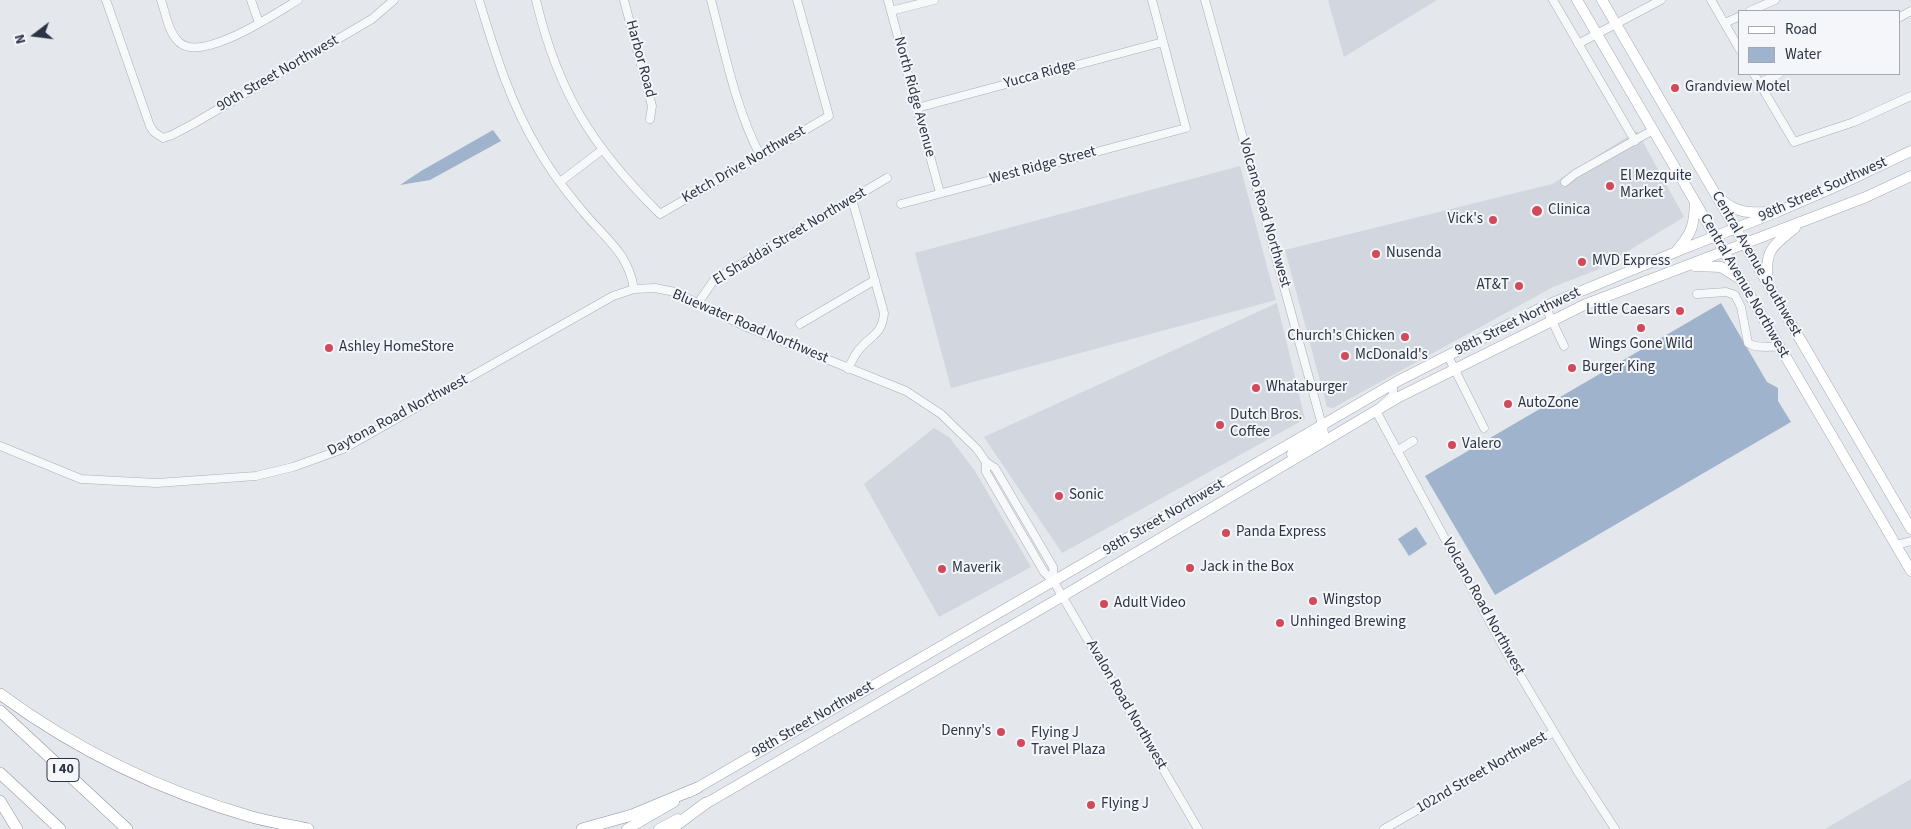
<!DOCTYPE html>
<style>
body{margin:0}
#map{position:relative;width:1911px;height:829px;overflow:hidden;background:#e4e7ec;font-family:"Source Sans 3",sans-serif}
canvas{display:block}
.legend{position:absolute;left:1738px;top:10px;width:162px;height:65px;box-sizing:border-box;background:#f4f6f9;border:1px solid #a4a8b1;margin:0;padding:6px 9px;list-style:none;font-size:15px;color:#2b3445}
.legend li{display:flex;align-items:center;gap:10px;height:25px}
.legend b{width:25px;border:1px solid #a4a8b1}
.north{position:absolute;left:10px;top:10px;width:50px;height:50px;-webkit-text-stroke:4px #f4f6f9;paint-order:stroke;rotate:255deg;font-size:14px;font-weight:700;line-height:20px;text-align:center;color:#2b3445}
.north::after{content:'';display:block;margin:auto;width:18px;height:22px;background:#2b3445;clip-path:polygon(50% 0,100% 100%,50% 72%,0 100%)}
</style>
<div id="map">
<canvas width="1911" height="829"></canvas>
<ul class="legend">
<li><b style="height:6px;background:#fff"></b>Road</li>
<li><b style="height:14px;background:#9fb4cc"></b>Water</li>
</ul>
<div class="north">N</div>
</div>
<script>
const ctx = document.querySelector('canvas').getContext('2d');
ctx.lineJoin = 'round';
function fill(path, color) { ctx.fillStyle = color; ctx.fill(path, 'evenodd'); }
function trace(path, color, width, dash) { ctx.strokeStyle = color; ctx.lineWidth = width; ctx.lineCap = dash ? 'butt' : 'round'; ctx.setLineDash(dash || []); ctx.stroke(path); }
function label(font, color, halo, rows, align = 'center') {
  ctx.font = font + ' "Source Sans 3",sans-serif'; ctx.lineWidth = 4; ctx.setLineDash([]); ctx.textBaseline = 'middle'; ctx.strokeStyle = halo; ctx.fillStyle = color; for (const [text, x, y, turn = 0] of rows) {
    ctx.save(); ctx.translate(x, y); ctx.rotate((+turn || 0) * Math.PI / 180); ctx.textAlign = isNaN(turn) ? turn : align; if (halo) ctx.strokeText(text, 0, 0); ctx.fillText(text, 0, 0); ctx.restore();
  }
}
fill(new Path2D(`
 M 1328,0 L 1437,0 L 1344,57 Z
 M 1637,131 L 1684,217 L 1597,270 L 1553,287 L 1333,408 L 1327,407 L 1285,250 L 1552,184 Z
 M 1240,166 L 1276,300 L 951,388 L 915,253 Z
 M 1277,303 L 1305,419 L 1062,553 L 984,437 Z
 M 934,428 L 950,438 L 975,471 L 1031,567 L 939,617 L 864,484 Z
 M 1911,779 L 1911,829 L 1825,829 Z`), '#d2d6de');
fill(new Path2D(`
 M 493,130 L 501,141 L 430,180 L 400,185 L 421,171 Z
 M 1721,303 L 1767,382 L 1778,388 L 1778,401 L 1791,422 L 1495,595 L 1425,476 Z
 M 1416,527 L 1427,544 L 1409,556 L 1398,539 Z`), '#9fb4cc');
const minor = new Path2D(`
 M 106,0 L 150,126 L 154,132 L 163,138 L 172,135 L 193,124 L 372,19 L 394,0
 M 161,0 C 166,14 168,32 179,42 C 201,64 276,13 298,0
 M 251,0 L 259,23
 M 479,0 C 495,52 510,103 538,149 C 551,172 568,194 585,214 C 607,240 628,253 634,289 L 655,288 L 675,292 L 744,326 L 906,391 L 941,414 L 977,449 L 986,462
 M 536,0 C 558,93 593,148 660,214 L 829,116 L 797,0
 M 624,0 L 652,106 L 650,119
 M 711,0 C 725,52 735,107 760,155
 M 888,0 L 940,193
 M 1205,0 L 1322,425
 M 1553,0 L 1635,141
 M 1711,0 L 1740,50
 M 891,11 L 934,0
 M 1750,11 L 1775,0
 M 1900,17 L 1911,11
 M 1725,23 L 1740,16
 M 1578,44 L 1661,0
 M 1754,74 L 1794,142 L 1854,122 L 1911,96
 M 1759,83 L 1779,74
 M 917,108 L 1163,42
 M 560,182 L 602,150
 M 1565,182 L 1575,174 L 1653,130
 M 901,204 L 1186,128 L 1152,0
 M 1697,294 L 1726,292 L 1735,295 L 1741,307 L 1748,343 C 1756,349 1770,346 1780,347
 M 698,303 L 714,280 L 887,178
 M 1545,306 L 1564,346
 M 800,324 L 875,280
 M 1448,356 L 1484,428
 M 848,369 C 851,363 854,356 858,351 C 870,335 882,336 884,313 L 852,199
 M 1393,384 L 1393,395 L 1376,411 L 1505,650 L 1578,772 L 1615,829
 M 0,446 L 81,479 L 157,483 L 256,476 L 293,467 L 343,449 L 613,296 L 634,289
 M 1397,451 L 1413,441
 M 1896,545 L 1911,541
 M 1054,582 L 1053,567 L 995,468 L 986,462 L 986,472 L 1044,572 L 1054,582 L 1198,829
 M 1384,829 L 1554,732`);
const major = new Path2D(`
 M 1577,0 L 1911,571
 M 1602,0 L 1911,529
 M 1722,200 C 1736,213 1750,213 1769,212
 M 1677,250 C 1692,233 1694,226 1695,203
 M 1695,266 L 1721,267 L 1737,277
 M 1768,282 C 1764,251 1772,246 1795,228
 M 1292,454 L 1323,434 L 1322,425
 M 690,792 L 1398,381 L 1545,306 L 1683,249 L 1777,212 L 1837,186 L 1911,151
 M 700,807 L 1063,596 L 1399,397 L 1584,305 L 1866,197 L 1911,176
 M 627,829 L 674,802
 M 659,829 L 678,819`);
const highway = new Path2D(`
 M 0,694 C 76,750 161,791 252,817 C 270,822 289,825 308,829
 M 0,711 L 127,829
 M 0,773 L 60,829
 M 0,801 L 17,829
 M 582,829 L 632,815 L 697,788
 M 671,829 L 706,803`);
trace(minor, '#a9aeb7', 9);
trace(major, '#a3abb8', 11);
trace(highway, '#8b94a3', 12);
trace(minor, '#f7f8fa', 8);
trace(major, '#fff', 10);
trace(highway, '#fff', 11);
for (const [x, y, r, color] of [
 [1675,88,5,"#d1495b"],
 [1610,186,5,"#d1495b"],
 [1537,211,6,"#d1495b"],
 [1493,220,5,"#d1495b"],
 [1376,254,5,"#d1495b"],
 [1582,262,5,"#d1495b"],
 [1519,286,5,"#d1495b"],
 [1680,311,5,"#d1495b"],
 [1641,328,5,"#d1495b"],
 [1405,337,5,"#d1495b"],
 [329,348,5,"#d1495b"],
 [1345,356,5,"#d1495b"],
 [1572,368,5,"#d1495b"],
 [1256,388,5,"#d1495b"],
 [1508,404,5,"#d1495b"],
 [1220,425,5,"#d1495b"],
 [1452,445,5,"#d1495b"],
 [1059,496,5,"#d1495b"],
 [1226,533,5,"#d1495b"],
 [1190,568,5,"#d1495b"],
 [942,569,5,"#d1495b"],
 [1313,601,5,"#d1495b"],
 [1104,604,5,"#d1495b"],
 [1280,623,5,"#d1495b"],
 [1001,732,5,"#d1495b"],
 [1021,743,5,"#d1495b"],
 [1091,805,5,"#d1495b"]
]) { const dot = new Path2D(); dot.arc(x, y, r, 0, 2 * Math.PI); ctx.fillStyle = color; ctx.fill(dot); trace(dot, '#f4f6f9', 2); }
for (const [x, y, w] of [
 [63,770,32]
]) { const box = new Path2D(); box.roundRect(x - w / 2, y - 11.5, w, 23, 4); ctx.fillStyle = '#f4f6f9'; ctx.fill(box); trace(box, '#2b3445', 1); }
label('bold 14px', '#2b3445', null, [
 ["I 40",63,770]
]);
label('15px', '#2b3445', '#f4f6f9', [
 ["Harbor Road",640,59,75],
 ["90th Street Northwest",278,74,-30],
 ["Yucca Ridge",1040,75,-15],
 ["North Ridge Avenue",914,97,75],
 ["Ketch Drive Northwest",744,165,-30],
 ["West Ridge Street",1043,166,-15],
 ["98th Street Southwest",1823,190,-24],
 ["Volcano Road Northwest",1264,213,74],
 ["El Shaddai Street Northwest",790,237,-31],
 ["Central Avenue Southwest",1756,264,60],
 ["Central Avenue Northwest",1744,286,60],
 ["98th Street Northwest",1518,322,-26],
 ["Bluewater Road Northwest",750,327,23],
 ["Daytona Road Northwest",398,416,-28],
 ["98th Street Northwest",1164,518,-30],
 ["Volcano Road Northwest",1483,607,61],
 ["Avalon Road Northwest",1126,705,60],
 ["98th Street Northwest",813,720,-30],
 ["102nd Street Northwest",1482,773,-30]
]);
label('15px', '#2b3445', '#f4f6f9', [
 ["Grandview Motel",1685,88],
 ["El Mezquite",1620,177],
 ["Market",1620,194],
 ["Clinica",1548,211],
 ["Vick's",1483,220,"right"],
 ["Nusenda",1386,254],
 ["MVD Express",1592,262],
 ["AT&T",1509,286,"right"],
 ["Little Caesars",1670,311,"right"],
 ["Church's Chicken",1395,337,"right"],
 ["Wings Gone Wild",1641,345,"center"],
 ["Ashley HomeStore",339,348],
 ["McDonald's",1355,356],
 ["Burger King",1582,368],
 ["Whataburger",1266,388],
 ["AutoZone",1518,404],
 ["Dutch Bros.",1230,416],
 ["Coffee",1230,433],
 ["Valero",1462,445],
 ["Sonic",1069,496],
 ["Panda Express",1236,533],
 ["Jack in the Box",1200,568],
 ["Maverik",952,569],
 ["Wingstop",1323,601],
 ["Adult Video",1114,604],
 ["Unhinged Brewing",1290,623],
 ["Denny's",991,732,"right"],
 ["Flying J",1031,734],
 ["Travel Plaza",1031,751],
 ["Flying J",1101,805]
], 'left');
</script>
